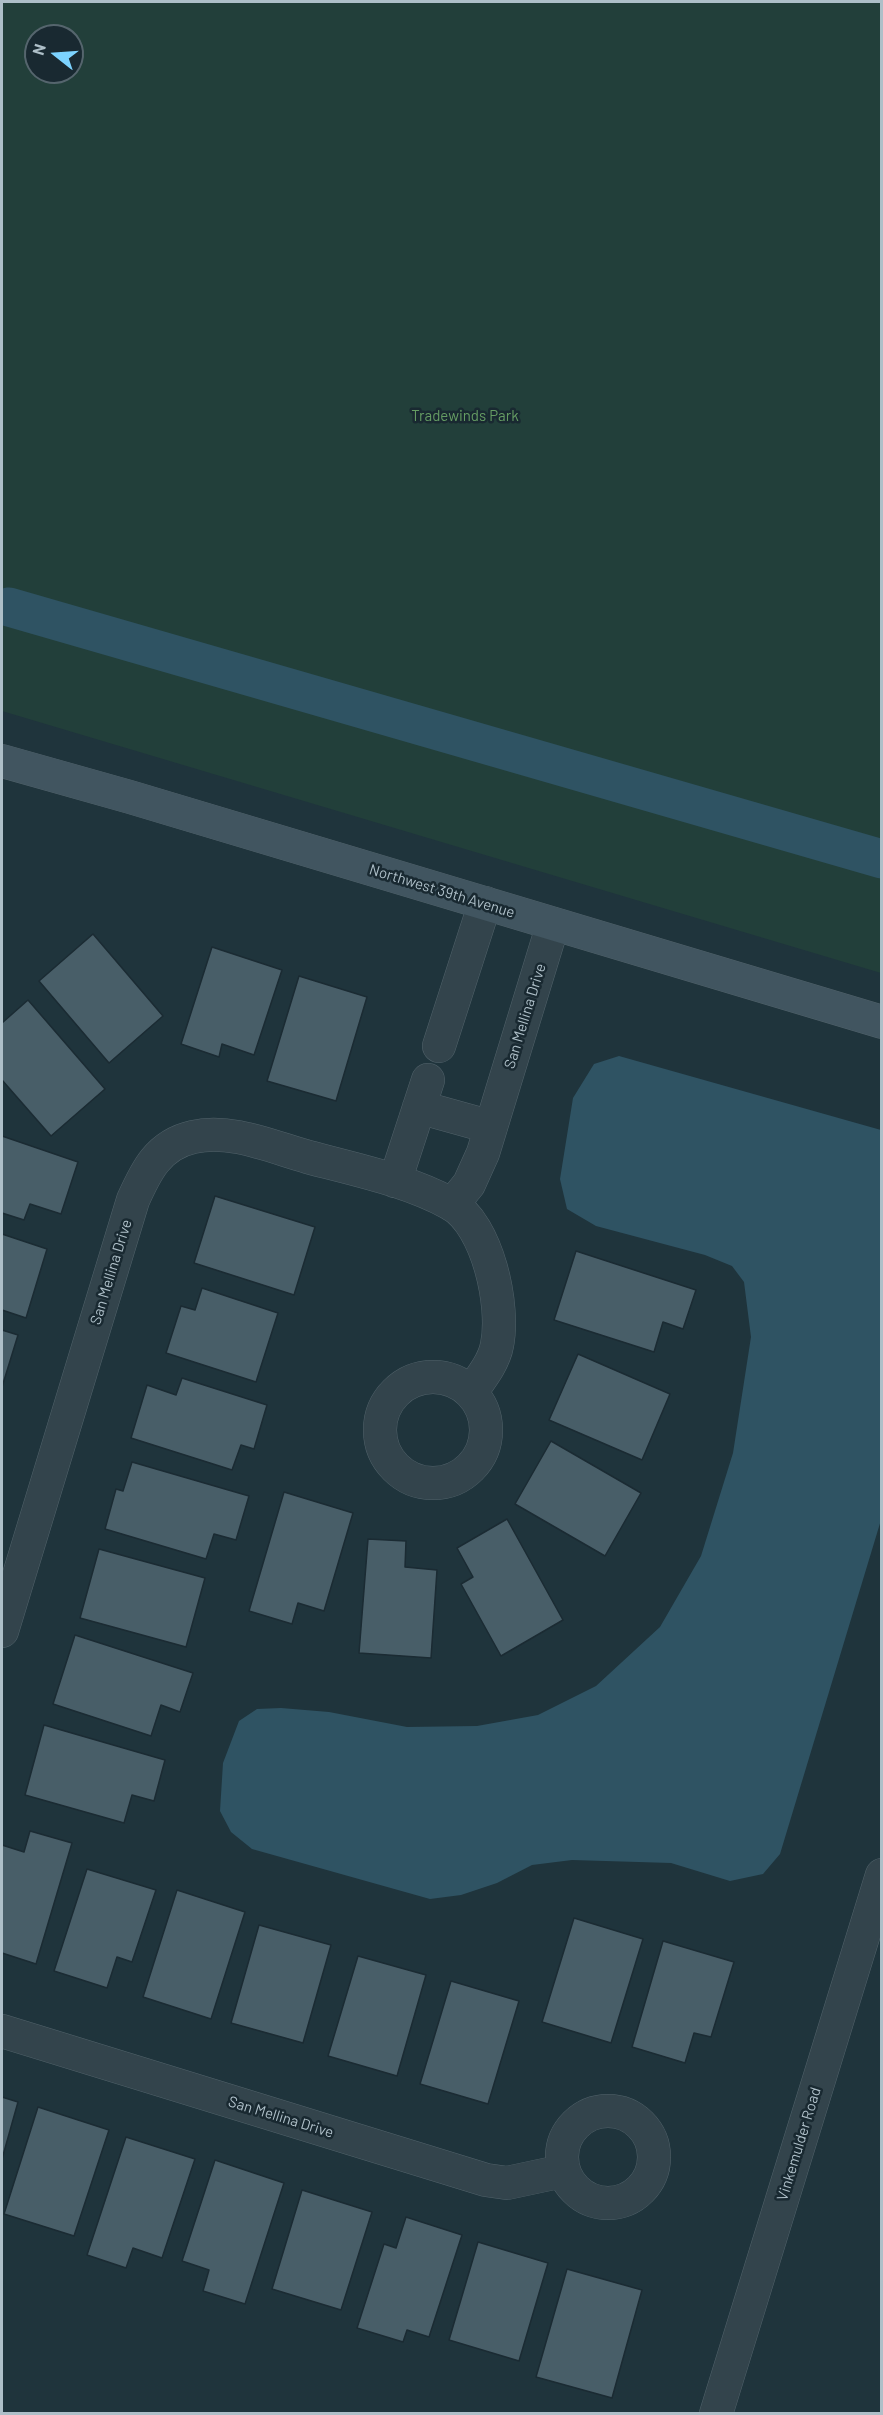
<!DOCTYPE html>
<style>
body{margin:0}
#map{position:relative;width:883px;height:2415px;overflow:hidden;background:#1f343c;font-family:Barlow,sans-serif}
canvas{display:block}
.frame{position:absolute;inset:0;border:3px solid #aebfc8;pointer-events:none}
.north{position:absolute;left:24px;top:24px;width:60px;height:60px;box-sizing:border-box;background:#192931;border:2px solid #55656d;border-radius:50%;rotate:287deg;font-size:16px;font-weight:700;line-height:24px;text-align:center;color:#aebfc8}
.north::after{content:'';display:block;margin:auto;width:21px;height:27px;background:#7cd3ff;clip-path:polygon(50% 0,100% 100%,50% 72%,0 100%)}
</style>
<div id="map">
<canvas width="883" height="2415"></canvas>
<div class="frame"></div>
<div class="north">N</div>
</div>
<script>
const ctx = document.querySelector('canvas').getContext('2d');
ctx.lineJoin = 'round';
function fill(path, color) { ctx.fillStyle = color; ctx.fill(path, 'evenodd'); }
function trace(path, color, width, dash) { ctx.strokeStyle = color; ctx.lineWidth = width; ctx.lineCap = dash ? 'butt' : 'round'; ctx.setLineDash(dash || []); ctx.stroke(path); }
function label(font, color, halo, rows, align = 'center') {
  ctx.font = font + ' Barlow,sans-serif'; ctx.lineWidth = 5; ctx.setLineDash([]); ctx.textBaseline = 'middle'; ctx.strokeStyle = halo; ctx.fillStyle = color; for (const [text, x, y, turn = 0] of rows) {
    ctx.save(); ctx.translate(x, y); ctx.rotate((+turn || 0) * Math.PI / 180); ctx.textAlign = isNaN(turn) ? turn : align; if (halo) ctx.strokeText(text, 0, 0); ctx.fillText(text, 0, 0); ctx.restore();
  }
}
fill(new Path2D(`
 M 2,2 L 881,2 L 881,973 L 2,711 ZM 36,36 L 72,36 L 72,72 L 36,72 Z`), '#223f3a');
fill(new Path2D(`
 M 619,1056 L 881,1130 L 881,1520 L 780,1854 L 763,1874 L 730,1881 L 671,1863 L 572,1860 L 532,1865 L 497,1883 L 461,1895 L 430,1899 L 252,1849 L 231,1832 L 220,1811 L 223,1763 L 239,1721 L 257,1709 L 281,1708 L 329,1712 L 407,1727 L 477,1726 L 538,1715 L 596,1686 L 660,1627 L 701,1556 L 733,1453 L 751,1337 L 744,1282 L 732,1266 L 705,1255 L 596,1226 L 567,1209 L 560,1179 L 573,1098 L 594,1064 Z`), '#2f5363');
trace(new Path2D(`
 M 9,607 L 882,859`), '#2f5363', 39);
const building = new Path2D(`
 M 93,934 L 163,1016 L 109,1063 L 39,981 Z
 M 212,947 L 282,970 L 254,1055 L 222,1044 L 219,1057 L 181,1044 Z
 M 299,976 L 367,997 L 336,1101 L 267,1081 Z
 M 28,1000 L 105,1089 L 51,1136 L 2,1080 L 2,1023 Z
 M 2,1136 L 78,1162 L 61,1214 L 30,1204 L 24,1220 L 2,1213 Z
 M 215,1196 L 315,1227 L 294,1295 L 194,1263 Z
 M 2,1234 L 47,1249 L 26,1318 L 2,1310 Z
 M 576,1251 L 696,1290 L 683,1329 L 663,1322 L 654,1352 L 554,1320 Z
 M 202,1288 L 278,1313 L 256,1382 L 166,1353 L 181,1306 L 195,1310 Z
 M 2,1330 L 18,1335 L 2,1387 Z
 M 578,1354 L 670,1394 L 642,1460 L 549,1420 Z
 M 182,1378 L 267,1405 L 254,1449 L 241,1445 L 232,1470 L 131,1438 L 147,1385 L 176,1395 Z
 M 551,1441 L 641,1493 L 605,1556 L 515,1504 Z
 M 132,1462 L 249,1496 L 236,1540 L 214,1534 L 206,1559 L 105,1529 L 116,1489 L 123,1491 Z
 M 284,1492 L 353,1513 L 324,1611 L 298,1603 L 292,1624 L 249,1611 Z
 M 507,1519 L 563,1620 L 501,1656 L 461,1584 L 473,1577 L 457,1548 Z
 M 368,1539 L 406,1541 L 405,1567 L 437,1570 L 431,1658 L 359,1653 Z
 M 99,1549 L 205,1578 L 186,1647 L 80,1618 Z
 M 75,1635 L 193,1673 L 180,1712 L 161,1705 L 151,1736 L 53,1704 Z
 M 44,1725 L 165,1760 L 154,1801 L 132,1795 L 124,1823 L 25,1795 Z
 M 30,1831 L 72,1843 L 36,1964 L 2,1953 L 2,1845 L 24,1852 Z
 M 87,1869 L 156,1890 L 132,1962 L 117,1957 L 107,1988 L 54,1971 Z
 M 177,1890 L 245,1912 L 211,2019 L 143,1997 Z
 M 574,1918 L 643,1939 L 611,2043 L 542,2022 Z
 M 259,1925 L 331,1945 L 303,2043 L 231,2023 Z
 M 663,1941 L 734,1962 L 711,2037 L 694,2033 L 685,2063 L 632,2047 Z
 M 358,1956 L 426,1975 L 397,2076 L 328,2056 Z
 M 451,1981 L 519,2001 L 488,2104 L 420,2084 Z
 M 2,2097 L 18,2102 L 2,2159 Z
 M 38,2107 L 109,2130 L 74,2236 L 4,2214 Z
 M 126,2137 L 195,2159 L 162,2258 L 133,2248 L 126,2268 L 87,2255 Z
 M 215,2160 L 284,2183 L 245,2304 L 203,2291 L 209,2270 L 182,2261 Z
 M 302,2190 L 372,2212 L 341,2310 L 272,2289 Z
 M 406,2217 L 462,2235 L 429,2337 L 407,2330 L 403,2342 L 357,2328 L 384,2244 L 396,2248 Z
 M 478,2242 L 548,2263 L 519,2361 L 449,2340 Z
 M 567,2269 L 642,2290 L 612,2398 L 536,2377 Z`);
fill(building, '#485e68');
trace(building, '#1b2b33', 1.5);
const street = new Path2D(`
 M 439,1046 L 485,903
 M 419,1107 L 491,1127
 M 395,1181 L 428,1080
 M 452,1205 L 469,1184 L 483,1153 L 553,924
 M380 1430a53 53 0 1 1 106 0a53 53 0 1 1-106 0Z
 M 2,1631 L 133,1200 C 146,1171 158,1145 193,1137 C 230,1128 272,1147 308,1157 C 356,1170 407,1180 451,1204 C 488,1225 505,1306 497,1345 C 494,1362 481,1378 471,1392
 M 2,2031 L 486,2180 L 507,2183 L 563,2171
 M562 2157a46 46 0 1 1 92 0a46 46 0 1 1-92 0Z
 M 716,2414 L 882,1875`);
const secondary = new Path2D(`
 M 2,761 L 130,797 L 882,1022`);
trace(street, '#51626a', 34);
trace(secondary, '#51626a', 34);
trace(street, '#33444c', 33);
trace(secondary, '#415560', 33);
label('15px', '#659c63', '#192931', [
 ["Tradewinds Park",465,416]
]);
label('15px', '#aebfc8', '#192931', [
 ["Northwest 39th Avenue",442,891,17],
 ["San Mellina Drive",525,1016,-73],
 ["San Mellina Drive",111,1272,-73],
 ["San Mellina Drive",281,2117,17],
 ["Vinkemulder Road",799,2144,-73]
]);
</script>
